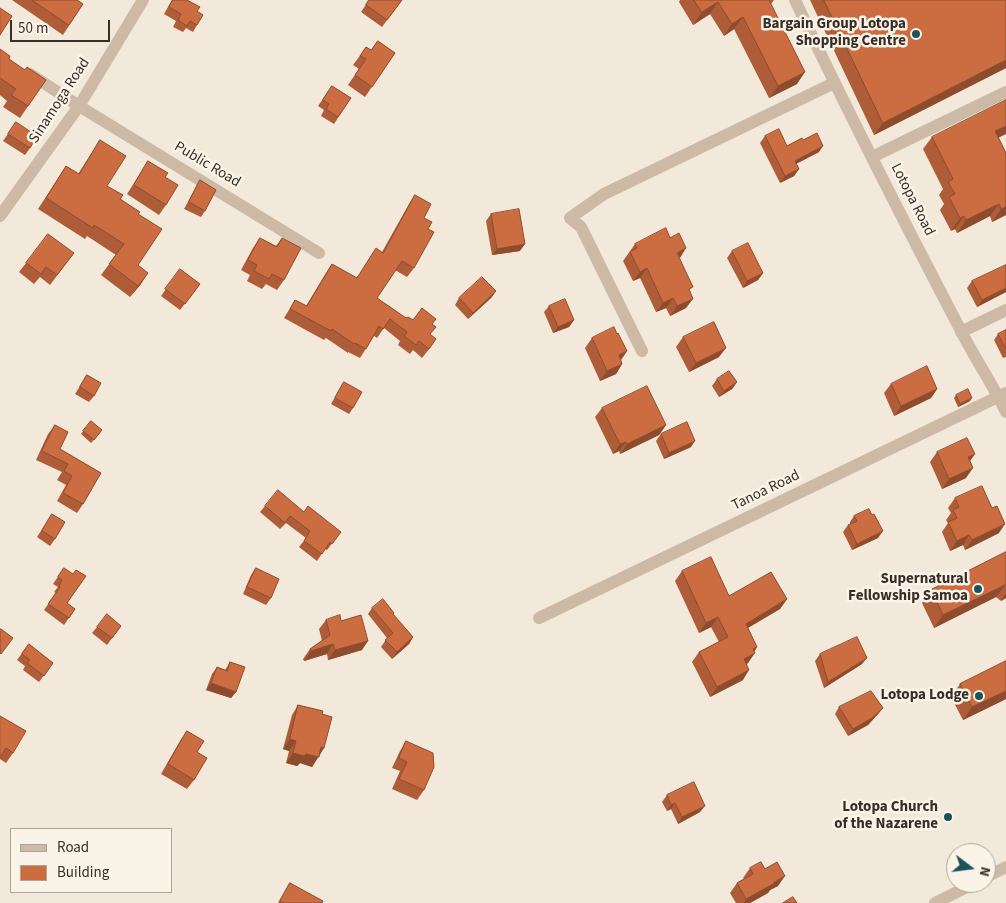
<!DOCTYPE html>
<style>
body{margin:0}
#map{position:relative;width:1006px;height:903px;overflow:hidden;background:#f3e9db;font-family:"Source Sans 3",sans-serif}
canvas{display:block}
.legend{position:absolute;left:10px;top:828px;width:162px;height:65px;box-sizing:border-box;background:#faf3e8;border:1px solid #aca49b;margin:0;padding:6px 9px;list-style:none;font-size:15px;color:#382e28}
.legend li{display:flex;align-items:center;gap:10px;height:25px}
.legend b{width:25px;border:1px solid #aca49b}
.north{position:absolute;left:946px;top:843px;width:50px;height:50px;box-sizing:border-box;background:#faf3e8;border:1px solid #aca49b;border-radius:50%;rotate:105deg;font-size:14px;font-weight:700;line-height:20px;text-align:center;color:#382e28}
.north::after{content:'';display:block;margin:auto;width:18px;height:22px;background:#1b535b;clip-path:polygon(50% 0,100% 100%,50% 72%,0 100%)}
.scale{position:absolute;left:10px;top:20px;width:100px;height:22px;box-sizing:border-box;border:2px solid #382e28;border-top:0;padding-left:6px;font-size:15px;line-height:18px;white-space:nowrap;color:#382e28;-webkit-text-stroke:4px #faf3e8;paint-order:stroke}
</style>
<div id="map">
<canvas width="1006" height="903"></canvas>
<ul class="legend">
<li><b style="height:6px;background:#ccbaa7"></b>Road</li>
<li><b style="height:14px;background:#cb6c41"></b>Building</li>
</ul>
<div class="north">N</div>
<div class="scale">50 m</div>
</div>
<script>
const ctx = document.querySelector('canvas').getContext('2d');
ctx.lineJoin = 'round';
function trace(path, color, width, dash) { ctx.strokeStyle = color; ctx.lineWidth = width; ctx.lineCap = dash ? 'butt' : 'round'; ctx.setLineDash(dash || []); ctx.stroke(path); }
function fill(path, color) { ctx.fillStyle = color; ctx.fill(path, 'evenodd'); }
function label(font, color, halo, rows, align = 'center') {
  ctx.font = font + ' "Source Sans 3",sans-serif'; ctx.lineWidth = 5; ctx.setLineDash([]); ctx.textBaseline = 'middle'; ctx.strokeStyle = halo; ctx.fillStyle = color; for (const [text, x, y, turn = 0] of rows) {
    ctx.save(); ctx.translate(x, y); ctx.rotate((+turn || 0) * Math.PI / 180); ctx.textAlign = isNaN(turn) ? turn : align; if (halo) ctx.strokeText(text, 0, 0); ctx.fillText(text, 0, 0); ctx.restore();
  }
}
trace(new Path2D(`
 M 795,0 C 847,111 903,220 960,329 C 974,357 992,383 1006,412
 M 30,74 L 79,106 L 319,253
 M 872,157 L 1006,92
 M 0,216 L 79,106 L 143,0
 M 961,332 L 1006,310
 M 642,351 L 581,227 L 570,218 L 604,194 L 834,83
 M 539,618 L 1006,393
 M 986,877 L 1006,867
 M 935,903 L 975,883`), '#ccbaa7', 12);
fill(new Path2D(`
 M 12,0 L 77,0 L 83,4 L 63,35 Z
 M 172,0 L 187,0 L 197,11 L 197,25 L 193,32 L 186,28 L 183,32 L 173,27 L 176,21 L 164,14 Z
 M 369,0 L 402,0 L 382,27 L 361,12 Z
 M 680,0 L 774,0 L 771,4 L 797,84 L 769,98 L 734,29 L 724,36 L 710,14 L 693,25 L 679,2 Z
 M 810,0 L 1006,0 L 1006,68 L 874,135 Z
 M 378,41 L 395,53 L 365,97 L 348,85 L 359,69 L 353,65 L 359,57 L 366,47 L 371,50 Z
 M 0,49 L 9,59 L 25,70 L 46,80 L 20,118 L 3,107 L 7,101 L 0,95 Z
 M 332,86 L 351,98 L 334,124 L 321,116 L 324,110 L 318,106 Z
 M 16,122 L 30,148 L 25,155 L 3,141 Z
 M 765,136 L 787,146 L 803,140 L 819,152 L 796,164 L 799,169 L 794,176 L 780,183 L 760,143 Z
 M 932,137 L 999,138 L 1006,153 L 1006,215 L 992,222 L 990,216 L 957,233 L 955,229 L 951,231 L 940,210 L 944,204 L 939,195 L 943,189 L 923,149 Z
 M 100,140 L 107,186 L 120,199 L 138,214 L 138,265 L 141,284 L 130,297 L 101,275 L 116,255 L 87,236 L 85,239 L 38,209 L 66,166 L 78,174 Z
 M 148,161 L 165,177 L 166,205 L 159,215 L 127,194 Z
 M 200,180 L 205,211 L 201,217 L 184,209 L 196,187 Z
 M 415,195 L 428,229 L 414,268 L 407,277 L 395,270 L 377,298 L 406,318 L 432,324 L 430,334 L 430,348 L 422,358 L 413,350 L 410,354 L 398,345 L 400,341 L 384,328 L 377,338 L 374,336 L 360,358 L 348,352 L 348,353 L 326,338 L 324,340 L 284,318 L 295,300 L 306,306 L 326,273 L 332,264 L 356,278 L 382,252 L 409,204 Z
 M 491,214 L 520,251 L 492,255 L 486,221 Z
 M 260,238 L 276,246 L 282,238 L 284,280 L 277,290 L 266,284 L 262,289 L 247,281 L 250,275 L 241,270 L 253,248 Z
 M 635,244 L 679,258 L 690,291 L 686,308 L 670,316 L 666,308 L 656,312 L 640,278 L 633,281 L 623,261 Z
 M 732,251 L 763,273 L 758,280 L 743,288 L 727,258 Z
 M 74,253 L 50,285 L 40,277 L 34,284 L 19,272 L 26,263 Z
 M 180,269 L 200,284 L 180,310 L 161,296 Z
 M 972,281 L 1006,292 L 977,307 L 967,288 Z
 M 496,291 L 491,298 L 468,319 L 455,305 L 459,298 Z
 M 549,306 L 574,320 L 569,327 L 553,333 L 544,312 Z
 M 1006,330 L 1006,357 L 1003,358 L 994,340 L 998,334 Z
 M 617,334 L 627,351 L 621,360 L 622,364 L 616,374 L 600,381 L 585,348 L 592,338 Z
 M 683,337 L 719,357 L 689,372 L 676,347 Z
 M 87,375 L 94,396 L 89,402 L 75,394 Z
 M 717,379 L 737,382 L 732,389 L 719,397 L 712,386 Z
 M 344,382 L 353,408 L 349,414 L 331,404 Z
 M 891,384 L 937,389 L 931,398 L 894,416 L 884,393 Z
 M 956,395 L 970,401 L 958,407 L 954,398 Z
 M 602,408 L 666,425 L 659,435 L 620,454 L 619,451 L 613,454 L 595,417 Z
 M 91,421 L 99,434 L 91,443 L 81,434 Z
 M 55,425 L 60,449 L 101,473 L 83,504 L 77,513 L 57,501 L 66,485 L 57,480 L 62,472 L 36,460 L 48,434 Z
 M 661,434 L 691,447 L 664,459 L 656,441 Z
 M 937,452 L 970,461 L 966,478 L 942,489 L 930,462 Z
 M 955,498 L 999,533 L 965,550 L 963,545 L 950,551 L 942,532 L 948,523 L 946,520 L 951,513 L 948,508 Z
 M 265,506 L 304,512 L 341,532 L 327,550 L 325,549 L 317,561 L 299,547 L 306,538 L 286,523 L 280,529 L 260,512 Z
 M 52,514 L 55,539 L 50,546 L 37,537 Z
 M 854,516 L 878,538 L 852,550 L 843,532 L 848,525 L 850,524 L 850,522 Z
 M 1006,552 L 1006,598 L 1001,601 L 996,597 L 934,628 L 922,603 L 931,590 Z
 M 64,568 L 67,603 L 75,609 L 64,625 L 44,610 L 56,593 L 54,592 L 58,587 L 53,584 Z
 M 256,568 L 271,598 L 266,605 L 243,594 L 251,575 Z
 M 682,571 L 729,596 L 787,599 L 780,609 L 748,628 L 757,647 L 748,663 L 746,664 L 743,680 L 710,697 L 692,662 L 699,652 L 719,642 L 711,627 L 699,633 L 675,581 Z
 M 372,608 L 394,613 L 393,615 L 413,637 L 409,644 L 392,659 L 381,647 L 387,638 L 368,614 Z
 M 326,620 L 341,621 L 362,650 L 328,660 L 327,654 L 304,661 L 303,659 L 310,649 L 322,641 L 319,629 Z
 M 121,626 L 107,645 L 92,633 L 97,627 Z
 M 29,644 L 53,663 L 39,682 L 23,670 L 25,666 L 17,660 Z
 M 820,654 L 862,664 L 824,688 L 815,661 Z
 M 1006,661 L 1006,699 L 963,720 L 951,697 L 960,684 Z
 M 230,662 L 236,692 L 231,698 L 206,690 L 212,674 L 217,667 L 225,670 Z
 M 298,705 L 322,714 L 324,748 L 312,767 L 300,763 L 297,766 L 286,763 L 289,751 L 283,749 L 292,715 Z
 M 839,707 L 883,708 L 878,714 L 868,725 L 848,736 L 835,714 Z
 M 0,716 L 13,753 L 6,763 L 0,759 Z
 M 187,731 L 197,752 L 194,780 L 187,789 L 161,774 L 180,741 Z
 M 406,741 L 424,790 L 417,800 L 392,789 L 400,771 L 392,768 L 400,751 Z
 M 667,795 L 700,812 L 678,824 L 671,809 L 667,811 L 662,802 Z
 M 750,868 L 765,869 L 778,886 L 770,890 L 768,893 L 750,903 L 736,903 L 730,893 L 737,883 L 744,879 L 743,878 Z
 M 290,883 L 322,903 L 278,903 Z`), '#af5d38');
fill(new Path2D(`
 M 718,2 L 710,14 L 693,25 L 702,12 Z
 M 743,17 L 734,29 L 724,36 L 732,24 Z
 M 1006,60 L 1006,68 L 874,135 L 883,123 Z
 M 805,72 L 797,84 L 769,98 L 778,86 Z
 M 1006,126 L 1006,134 L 986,144 L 995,131 Z
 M 823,146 L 819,152 L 790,167 L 795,161 Z
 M 799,169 L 794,176 L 780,183 L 785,176 Z
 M 999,204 L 990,216 L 957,233 L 966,220 Z
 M 1006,207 L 1006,215 L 992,222 L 1001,209 Z
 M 964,216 L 955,229 L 951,231 L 960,218 Z
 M 525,244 L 520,251 L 492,255 L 497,249 Z
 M 686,248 L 680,258 L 677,253 Z
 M 647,268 L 640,278 L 633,281 L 640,272 Z
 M 148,273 L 141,284 L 130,297 L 138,286 Z
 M 763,273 L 758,280 L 743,288 L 747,281 Z
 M 1006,288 L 1006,292 L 977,307 L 982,300 Z
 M 496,291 L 491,298 L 468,319 L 473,313 Z
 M 673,298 L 666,308 L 656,312 L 663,303 Z
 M 693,299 L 686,308 L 670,316 L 677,306 Z
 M 574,320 L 569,327 L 553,333 L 558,327 Z
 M 726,348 L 719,357 L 689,372 L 696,363 Z
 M 627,351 L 620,361 L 619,355 Z
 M 622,364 L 616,374 L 600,381 L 607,371 Z
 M 737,382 L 732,389 L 719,397 L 724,391 Z
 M 937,389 L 931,398 L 894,416 L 901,406 Z
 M 972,398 L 970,401 L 958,407 L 960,404 Z
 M 666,425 L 659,435 L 620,454 L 627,444 Z
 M 695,441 L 691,447 L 664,459 L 669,453 Z
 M 626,442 L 619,451 L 613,454 L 620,444 Z
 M 975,454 L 968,464 L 968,457 Z
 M 973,468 L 966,478 L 942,489 L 949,479 Z
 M 1005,524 L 999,533 L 965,550 L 972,540 Z
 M 883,531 L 878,538 L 852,550 L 857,544 Z
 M 969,535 L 963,545 L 950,551 L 957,541 Z
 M 1005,585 L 996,597 L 934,628 L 943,615 Z
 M 1006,593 L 1006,598 L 1001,601 Z
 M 787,599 L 780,609 L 739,633 L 746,624 Z
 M 718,617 L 711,627 L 699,633 L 706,623 Z
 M 413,637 L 409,644 L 392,659 L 397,652 Z
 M 368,641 L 362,650 L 328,660 L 335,650 Z
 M 333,644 L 327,654 L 304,661 L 311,651 Z
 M 757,647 L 752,655 L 755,653 L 748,663 L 737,669 L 744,659 L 753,649 Z
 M 867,658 L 862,664 L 824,688 L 828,682 Z
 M 749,670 L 743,680 L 710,697 L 717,687 Z
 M 211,683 L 236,692 L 231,698 L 206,690 Z
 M 1006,691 L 1006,699 L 963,720 L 972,707 Z
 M 883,708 L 878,714 L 868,725 L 848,736 L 853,729 Z
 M 290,739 L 296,741 L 289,751 L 283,749 Z
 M 321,747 L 324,748 L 312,767 L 300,763 L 297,766 L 286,763 L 293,753 Z
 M 675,803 L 671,809 L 667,811 L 671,805 Z
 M 705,806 L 700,812 L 678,824 L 682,817 Z
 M 785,876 L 778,886 L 770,890 L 768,893 L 750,903 L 744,903 L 746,899 Z`), '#8e4c2e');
const building = new Path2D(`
 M 32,0 L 77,0 L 83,4 L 69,25 Z
 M 173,0 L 187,0 L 200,7 L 197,11 L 203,15 L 197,25 L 190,21 L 187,26 L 178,20 L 181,14 L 169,7 Z
 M 369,0 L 402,0 L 387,20 L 366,5 Z
 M 694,0 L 769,0 L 805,72 L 778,86 L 743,17 L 732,24 L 718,2 L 702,12 Z
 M 824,0 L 1006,0 L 1006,60 L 883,123 Z
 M 0,8 L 12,16 L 0,35 Z
 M 378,41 L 395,53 L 372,87 L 355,75 L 366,59 L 360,56 L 366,47 L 371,50 Z
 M 0,49 L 10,56 L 9,59 L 25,70 L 27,67 L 46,80 L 28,106 L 11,95 L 16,89 L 0,78 Z
 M 332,86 L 351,98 L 338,117 L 326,109 L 329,104 L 323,100 Z
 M 1006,100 L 1006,126 L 995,131 L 1006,153 L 1006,207 L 1001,209 L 999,204 L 966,220 L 964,216 L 960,218 L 949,197 L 955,194 L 948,182 L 953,179 L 932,137 Z
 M 16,122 L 37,136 L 30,148 L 8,134 Z
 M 779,129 L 787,146 L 802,138 L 803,140 L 817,133 L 823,146 L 795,161 L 799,169 L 785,176 L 765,136 Z
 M 100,140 L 126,156 L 107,186 L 123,195 L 120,199 L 140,212 L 138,214 L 162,229 L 138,265 L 148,273 L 138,286 L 109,264 L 124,244 L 94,225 L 93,228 L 46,198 L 66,166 L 79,174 Z
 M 148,161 L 168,173 L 165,177 L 178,185 L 166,205 L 134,185 Z
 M 200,180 L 216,190 L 205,211 L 189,202 Z
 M 415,195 L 431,204 L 424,218 L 432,222 L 428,229 L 434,232 L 414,268 L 402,261 L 377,298 L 406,318 L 408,317 L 413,320 L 422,308 L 436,319 L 432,324 L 436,327 L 430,334 L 436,339 L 429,349 L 419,341 L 416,345 L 404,336 L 407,332 L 390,319 L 383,329 L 379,326 L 366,349 L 355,343 L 354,344 L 332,329 L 331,331 L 290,309 L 295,300 L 307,306 L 332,264 L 357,278 L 376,248 L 383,253 Z
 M 519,209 L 525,244 L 497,249 L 491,214 Z
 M 666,228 L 670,238 L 679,233 L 686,248 L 677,253 L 693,287 L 689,289 L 693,299 L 677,306 L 673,298 L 663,303 L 647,268 L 640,272 L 630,252 L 637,248 L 635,244 Z
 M 48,234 L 74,253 L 57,275 L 46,267 L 41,274 L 26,263 Z
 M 260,238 L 277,247 L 282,238 L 301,248 L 284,280 L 272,274 L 269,279 L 254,271 L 257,265 L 248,260 Z
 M 748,243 L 763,273 L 747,281 L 732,251 Z
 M 1006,265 L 1006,288 L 982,300 L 972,281 Z
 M 180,269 L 200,284 L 185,304 L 165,289 Z
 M 482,277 L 496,291 L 473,313 L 459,298 Z
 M 565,299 L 574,320 L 558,327 L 549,306 Z
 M 714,322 L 726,348 L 696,363 L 683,337 Z
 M 614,327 L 617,334 L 618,333 L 627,351 L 619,355 L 622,364 L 607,371 L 592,338 Z
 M 1006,330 L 1006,349 L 998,334 Z
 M 927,366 L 937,389 L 901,406 L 891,384 Z
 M 729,371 L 737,382 L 724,391 L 717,379 Z
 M 87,375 L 101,383 L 94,396 L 80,387 Z
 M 344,382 L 362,392 L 353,408 L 335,398 Z
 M 647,386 L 666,425 L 627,444 L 626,442 L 620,444 L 602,408 Z
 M 968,389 L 972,398 L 960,404 L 956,395 Z
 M 91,421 L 102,430 L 94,440 L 83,431 Z
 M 687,422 L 695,441 L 669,453 L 661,434 Z
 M 55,425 L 68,432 L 60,449 L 101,473 L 83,504 L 63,493 L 72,476 L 64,471 L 68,464 L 42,451 Z
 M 967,438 L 975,454 L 968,457 L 973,468 L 949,479 L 937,452 Z
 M 982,486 L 992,508 L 997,506 L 1005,524 L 972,540 L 969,535 L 957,541 L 948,522 L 957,518 L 953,510 L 959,507 L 955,498 Z
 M 278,490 L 304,512 L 308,506 L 341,532 L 332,544 L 330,542 L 322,554 L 304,541 L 310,531 L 290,516 L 285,523 L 265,506 Z
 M 869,509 L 872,515 L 874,514 L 883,531 L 857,544 L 848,525 L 857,521 L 854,516 Z
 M 52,514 L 65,522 L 55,539 L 42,531 Z
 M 1006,552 L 1006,585 L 1005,585 L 943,615 L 931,590 Z
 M 711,557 L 729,596 L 771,572 L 787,599 L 746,624 L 757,647 L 753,649 L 755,653 L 744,659 L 749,670 L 717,687 L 699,652 L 728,637 L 718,617 L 706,623 L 682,571 Z
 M 64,568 L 73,574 L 76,570 L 86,576 L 67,603 L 75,609 L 69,618 L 48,604 L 60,587 L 59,586 L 62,580 L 58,577 Z
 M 256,568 L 279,579 L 271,598 L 247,587 Z
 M 383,599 L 394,613 L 393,614 L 413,637 L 397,652 L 385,640 L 393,633 L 372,608 Z
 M 107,614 L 121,626 L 112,638 L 97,627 Z
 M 340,615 L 341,621 L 361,615 L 368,641 L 335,650 L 333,644 L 311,651 L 310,649 L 330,635 L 326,620 Z
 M 1,629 L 13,638 L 1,654 L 0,653 L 0,631 Z
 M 857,637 L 867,658 L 828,682 L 820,654 Z
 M 29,644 L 53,663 L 44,676 L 27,663 L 30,660 L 22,654 Z
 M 1006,661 L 1006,691 L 972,707 L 960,684 Z
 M 230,662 L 245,667 L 236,692 L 211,683 L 217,667 L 227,671 Z
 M 871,691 L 883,708 L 872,718 L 853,729 L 839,707 Z
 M 298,705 L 323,711 L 322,714 L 332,717 L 324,748 L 321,747 L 319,757 L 306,754 L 304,756 L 293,753 L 296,741 L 290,739 Z
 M 0,716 L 26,731 L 13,753 L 6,748 L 0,758 Z
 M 187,731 L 204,741 L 197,752 L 207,758 L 194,780 L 168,764 Z
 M 406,741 L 433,753 L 434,767 L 424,790 L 399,779 L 407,762 L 399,758 Z
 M 694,782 L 705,806 L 682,817 L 675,803 L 671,805 L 667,795 Z
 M 761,862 L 765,869 L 777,862 L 785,876 L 774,882 L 775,883 L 746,899 L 737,883 L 753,874 L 750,868 Z
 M 290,883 L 323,901 L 322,903 L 283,903 L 280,901 Z
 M 793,897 L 797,903 L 783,903 Z`);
fill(building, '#cb6c41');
trace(building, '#8e4c2e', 1);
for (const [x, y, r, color] of [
 [916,34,5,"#1b535b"],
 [978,589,5,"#1b535b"],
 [979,696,5,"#1b535b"],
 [948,817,5,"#1b535b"]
]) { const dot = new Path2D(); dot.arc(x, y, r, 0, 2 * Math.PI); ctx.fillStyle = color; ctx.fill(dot); trace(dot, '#faf3e8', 2); }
label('bold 15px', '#382e28', '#faf3e8', [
 ["Bargain Group Lotopa",906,25],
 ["Shopping Centre",906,42],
 ["Supernatural",968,580],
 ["Fellowship Samoa",968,597],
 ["Lotopa Lodge",969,696],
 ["Lotopa Church",938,808],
 ["of the Nazarene",938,825]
], 'right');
label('15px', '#382e28', '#faf3e8', [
 ["Sinamoga Road",60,101,-57],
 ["Public Road",207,165,31],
 ["Lotopa Road",912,200,63],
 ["Tanoa Road",766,491,-26]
]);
</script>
